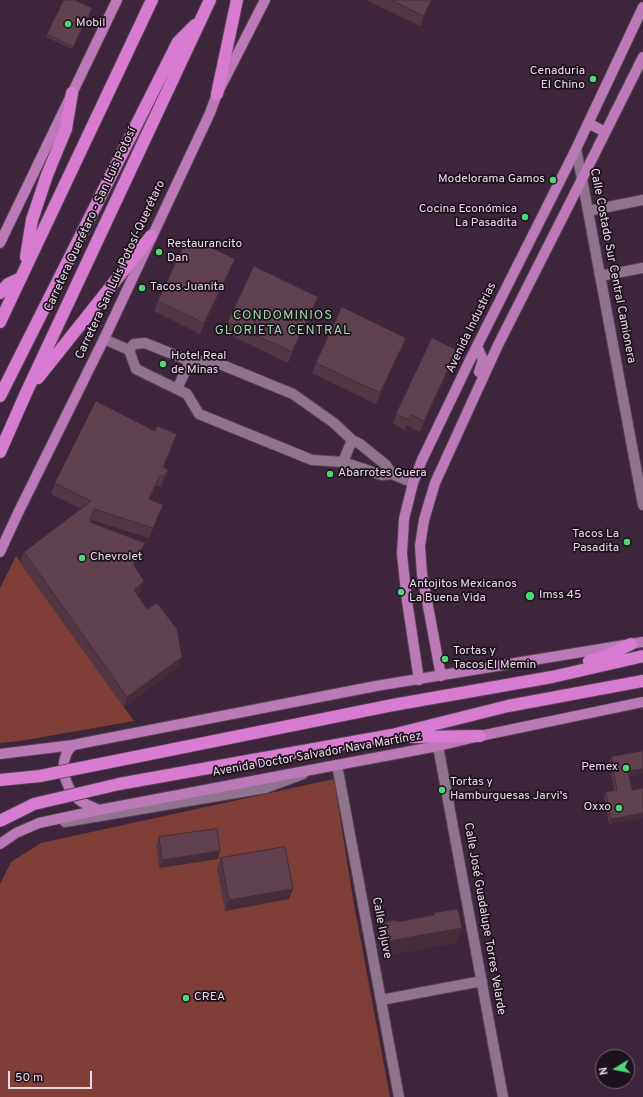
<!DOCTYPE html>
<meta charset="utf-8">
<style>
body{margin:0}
#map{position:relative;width:643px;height:1097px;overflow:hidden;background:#3d253b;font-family:Overpass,sans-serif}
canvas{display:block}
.north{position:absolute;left:595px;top:1049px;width:40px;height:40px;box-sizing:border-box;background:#1d121d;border:1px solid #6f626e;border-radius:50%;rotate:260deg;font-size:11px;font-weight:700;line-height:16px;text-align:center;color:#e9d9e7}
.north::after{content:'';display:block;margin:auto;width:14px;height:18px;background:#4fd675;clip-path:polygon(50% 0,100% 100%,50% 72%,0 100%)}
.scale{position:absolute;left:8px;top:1071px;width:84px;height:18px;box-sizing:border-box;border:2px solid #e9d9e7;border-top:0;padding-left:5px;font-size:12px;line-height:14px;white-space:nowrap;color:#e9d9e7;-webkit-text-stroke:3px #1d121d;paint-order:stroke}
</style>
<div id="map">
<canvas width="643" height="1097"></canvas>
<div class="north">N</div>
<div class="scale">50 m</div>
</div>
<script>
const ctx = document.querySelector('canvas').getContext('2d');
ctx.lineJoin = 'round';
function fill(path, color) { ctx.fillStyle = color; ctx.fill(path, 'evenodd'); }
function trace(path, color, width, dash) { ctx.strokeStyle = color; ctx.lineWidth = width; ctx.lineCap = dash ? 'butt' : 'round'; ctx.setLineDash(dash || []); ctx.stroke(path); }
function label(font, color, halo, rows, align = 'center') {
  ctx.font = font + ' Overpass,sans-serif'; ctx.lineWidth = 3.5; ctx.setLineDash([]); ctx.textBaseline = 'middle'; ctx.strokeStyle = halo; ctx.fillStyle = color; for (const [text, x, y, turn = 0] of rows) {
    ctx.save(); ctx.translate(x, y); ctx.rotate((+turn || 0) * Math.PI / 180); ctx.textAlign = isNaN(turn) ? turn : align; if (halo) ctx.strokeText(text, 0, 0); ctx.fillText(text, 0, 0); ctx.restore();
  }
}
fill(new Path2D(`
 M 16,556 L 124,707 L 134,721 L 20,741 L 0,743 L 0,588 Z
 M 334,779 L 353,899 L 390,1097 L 0,1097 L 0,884 L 11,862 L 41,843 Z`), '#803f36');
const minor = new Path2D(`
 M 576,149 L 582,179 L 643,505
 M 588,211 L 643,200
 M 600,276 L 643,268
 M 104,339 L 129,350 L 136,369 L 187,394 L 199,414 L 312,460 L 343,462 L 382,475 L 392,474 L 386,465 L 360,444 L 352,440 L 334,423 L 293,394 L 215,362 L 190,361 L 145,343 L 134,344 L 129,350
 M 177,389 L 190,361
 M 343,462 L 352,440
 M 392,474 L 413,483
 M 438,746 L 503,1097
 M 337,765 L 399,1097
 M 65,822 L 265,788 L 303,774
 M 381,1000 L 482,981`);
const major = new Path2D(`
 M 588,123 L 605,132
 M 0,243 L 117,0
 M 477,346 L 483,360 L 479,372
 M 0,552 L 18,513 L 104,339 L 210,113 L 217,94 L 265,0
 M 441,676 L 422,574 L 420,546 L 424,520 L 435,483 L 498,345 L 582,179 L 643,57
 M 419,680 L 407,601 L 402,554 L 404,519 L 413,483 L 422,460 L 470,360 L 576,149 L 643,7
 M 73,745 C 70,748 67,751 66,755 C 59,771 68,793 82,802 C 87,805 93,807 99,810
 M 0,754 L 73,745 L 376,686 L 643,642
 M 0,844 L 16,833 L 39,823 L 99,810 L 337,765 L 438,746 L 480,736 L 643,702`);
const highway = new Path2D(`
 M 217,94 L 237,0
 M 26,257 L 32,220 L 47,175 L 66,129 L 72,93
 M 0,293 L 8,284 L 21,278
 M 0,322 L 152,0
 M 38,378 L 151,236
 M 0,396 L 178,42 L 195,25
 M 0,452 L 26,393 L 210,0
 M 589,661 L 612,654 L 631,644
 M 403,736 L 415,737 L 480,736
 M 115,761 L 393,705 L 552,677 L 643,656
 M 119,784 L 392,735 L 508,706 L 643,681`);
trace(minor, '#564255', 12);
trace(major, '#564255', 12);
trace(highway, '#564255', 14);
trace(minor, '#90748e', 10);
trace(major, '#bb79b7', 10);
trace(highway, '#d87cd2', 12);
const highwayBridge = new Path2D(`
 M 0,780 L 40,776 L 115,761
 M 0,821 L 34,804 L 119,784`);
trace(highwayBridge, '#564255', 14, []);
trace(highwayBridge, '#d87cd2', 12);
fill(new Path2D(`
 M 366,0 L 432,0 L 420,26 Z
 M 92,8 L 72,49 L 46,37 L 47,34 Z
 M 231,270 L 200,334 L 154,311 L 158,301 Z
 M 314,307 L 288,363 L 224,332 L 228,322 Z
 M 406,338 L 402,348 L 376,404 L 312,373 L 316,363 Z
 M 453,360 L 420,432 L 407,425 L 405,430 L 393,424 L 396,414 Z
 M 173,445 L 164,467 L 168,470 L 164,481 L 161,487 L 156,486 L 150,499 L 163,505 L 159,515 L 149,538 L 91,520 L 90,522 L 141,553 L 134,566 L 140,592 L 137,595 L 178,667 L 124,707 L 20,563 L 24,552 L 82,509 L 51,494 L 55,483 Z
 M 611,757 L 643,773 L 629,776 L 632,790 L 643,788 L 643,818 L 609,824 L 604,797 L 606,792 L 614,791 L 609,762 Z
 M 159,837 L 220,851 L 218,859 L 159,868 L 156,845 Z
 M 221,858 L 289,899 L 225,911 L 217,868 Z
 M 434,913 L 462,928 L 456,943 L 384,956 L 380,937 L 385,922 L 397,922 L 433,915 Z`), '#533745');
fill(new Path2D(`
 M 431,0 L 432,0 L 420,26 L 424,16 Z
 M 235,259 L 231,270 L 200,334 L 204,323 Z
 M 318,297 L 314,307 L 288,363 L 292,352 Z
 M 406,338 L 402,348 L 376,404 L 380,393 Z
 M 457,350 L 453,360 L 420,432 L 424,421 Z
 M 168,470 L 164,481 L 161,487 L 164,476 Z
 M 160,475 L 156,486 L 145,509 L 149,499 Z
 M 145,543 L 141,553 L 129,575 L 133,564 Z
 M 144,581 L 140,592 L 130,600 L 134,590 Z
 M 182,657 L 178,667 L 124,707 L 127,697 Z
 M 643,769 L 643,773 L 626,776 L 628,771 Z
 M 643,813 L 643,818 L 609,824 L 611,819 Z
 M 220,851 L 218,859 L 159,868 L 162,860 Z
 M 293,889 L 289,899 L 225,911 L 229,900 Z
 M 462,928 L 456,943 L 384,956 L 389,941 Z`), '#442d38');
const building = new Path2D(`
 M 64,0 L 75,0 L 92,8 L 73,47 L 47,34 Z
 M 391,0 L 431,0 L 424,16 Z
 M 188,237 L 235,259 L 204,323 L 158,301 Z
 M 254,266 L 318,297 L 292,352 L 228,322 Z
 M 342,307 L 406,338 L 380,393 L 316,363 Z
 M 432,338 L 457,350 L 424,421 L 411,415 L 409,420 L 396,414 Z
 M 96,401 L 155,431 L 157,426 L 177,434 L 163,467 L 168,470 L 164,476 L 160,475 L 149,499 L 163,505 L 153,528 L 94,509 L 90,522 L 145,543 L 133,564 L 144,581 L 134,590 L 147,609 L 157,603 L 177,629 L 182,657 L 127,697 L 24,552 L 91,501 L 55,483 Z
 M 643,751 L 643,769 L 628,771 L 632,790 L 643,788 L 643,813 L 611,819 L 606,792 L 617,790 L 611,757 Z
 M 217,829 L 220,851 L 162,860 L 159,837 Z
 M 285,847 L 293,889 L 229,900 L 221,858 Z
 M 458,909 L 462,928 L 389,941 L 385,922 L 396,920 L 397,922 L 434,915 L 434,913 Z`);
fill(building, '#614050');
trace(building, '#442d38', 1);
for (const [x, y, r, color] of [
 [68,24,4,"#4fd675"],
 [593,79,4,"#4fd675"],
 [553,180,4,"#4fd675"],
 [525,217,4,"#4fd675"],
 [159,252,4,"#4fd675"],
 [142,288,4,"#4fd675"],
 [163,364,4,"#4fd675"],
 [330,474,4,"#4fd675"],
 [627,542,4,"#4fd675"],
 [82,558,4,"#4fd675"],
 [401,592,4,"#4fd675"],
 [530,596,5,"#4fd675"],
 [445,659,4,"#4fd675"],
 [626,768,4,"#4fd675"],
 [442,790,4,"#4fd675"],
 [619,808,4,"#4fd675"],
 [186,998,4,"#4fd675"]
]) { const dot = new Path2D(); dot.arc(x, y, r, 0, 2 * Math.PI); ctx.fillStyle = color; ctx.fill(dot); trace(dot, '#1d121d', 1.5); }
label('12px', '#e9d9e7', '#1d121d', [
 ["Mobil",76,24],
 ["Cenaduria",585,72,"right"],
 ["El Chino",585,86,"right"],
 ["Modelorama Gamos",545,180,"right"],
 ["Cocina Económica",517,210,"right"],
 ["La Pasadita",517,224,"right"],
 ["Restaurancito",167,245],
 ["Dan",167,259],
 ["Tacos Juanita",150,288],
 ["Hotel Real",171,357],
 ["de Minas",171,371],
 ["Abarrotes Guera",338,474],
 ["Tacos La",619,535,"right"],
 ["Pasadita",619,549,"right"],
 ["Chevrolet",90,558],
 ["Antojitos Mexicanos",409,585],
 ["La Buena Vida",409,599],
 ["Imss 45",539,596],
 ["Tortas y",453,652],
 ["Tacos El Memin",453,666],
 ["Pemex",618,768,"right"],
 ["Tortas y",450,783],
 ["Hamburguesas Jarvi's",450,797],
 ["Oxxo",611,808,"right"],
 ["CREA",194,998]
], 'left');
label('12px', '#e9d9e7', '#1d121d', [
 ["Carretera Querétaro - San Luis Potosí",91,220,-65],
 ["Calle Costado Sur Central Camionera",612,266,79],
 ["Carretera San Luis Potosí-Querétaro",121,270,-65],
 ["Avenida Industrias",472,328,-64],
 ["Avenida Doctor Salvador Nava Martínez",317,755,-10],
 ["Calle José Guadalupe Torres Velarde",484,919,80],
 ["Calle Injuve",381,928,79]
]);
ctx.letterSpacing = '1px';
label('13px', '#99daa5', '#1d121d', [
 ["CONDOMINIOS",283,316],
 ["GLORIETA CENTRAL",283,331]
]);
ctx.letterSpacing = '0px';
</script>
